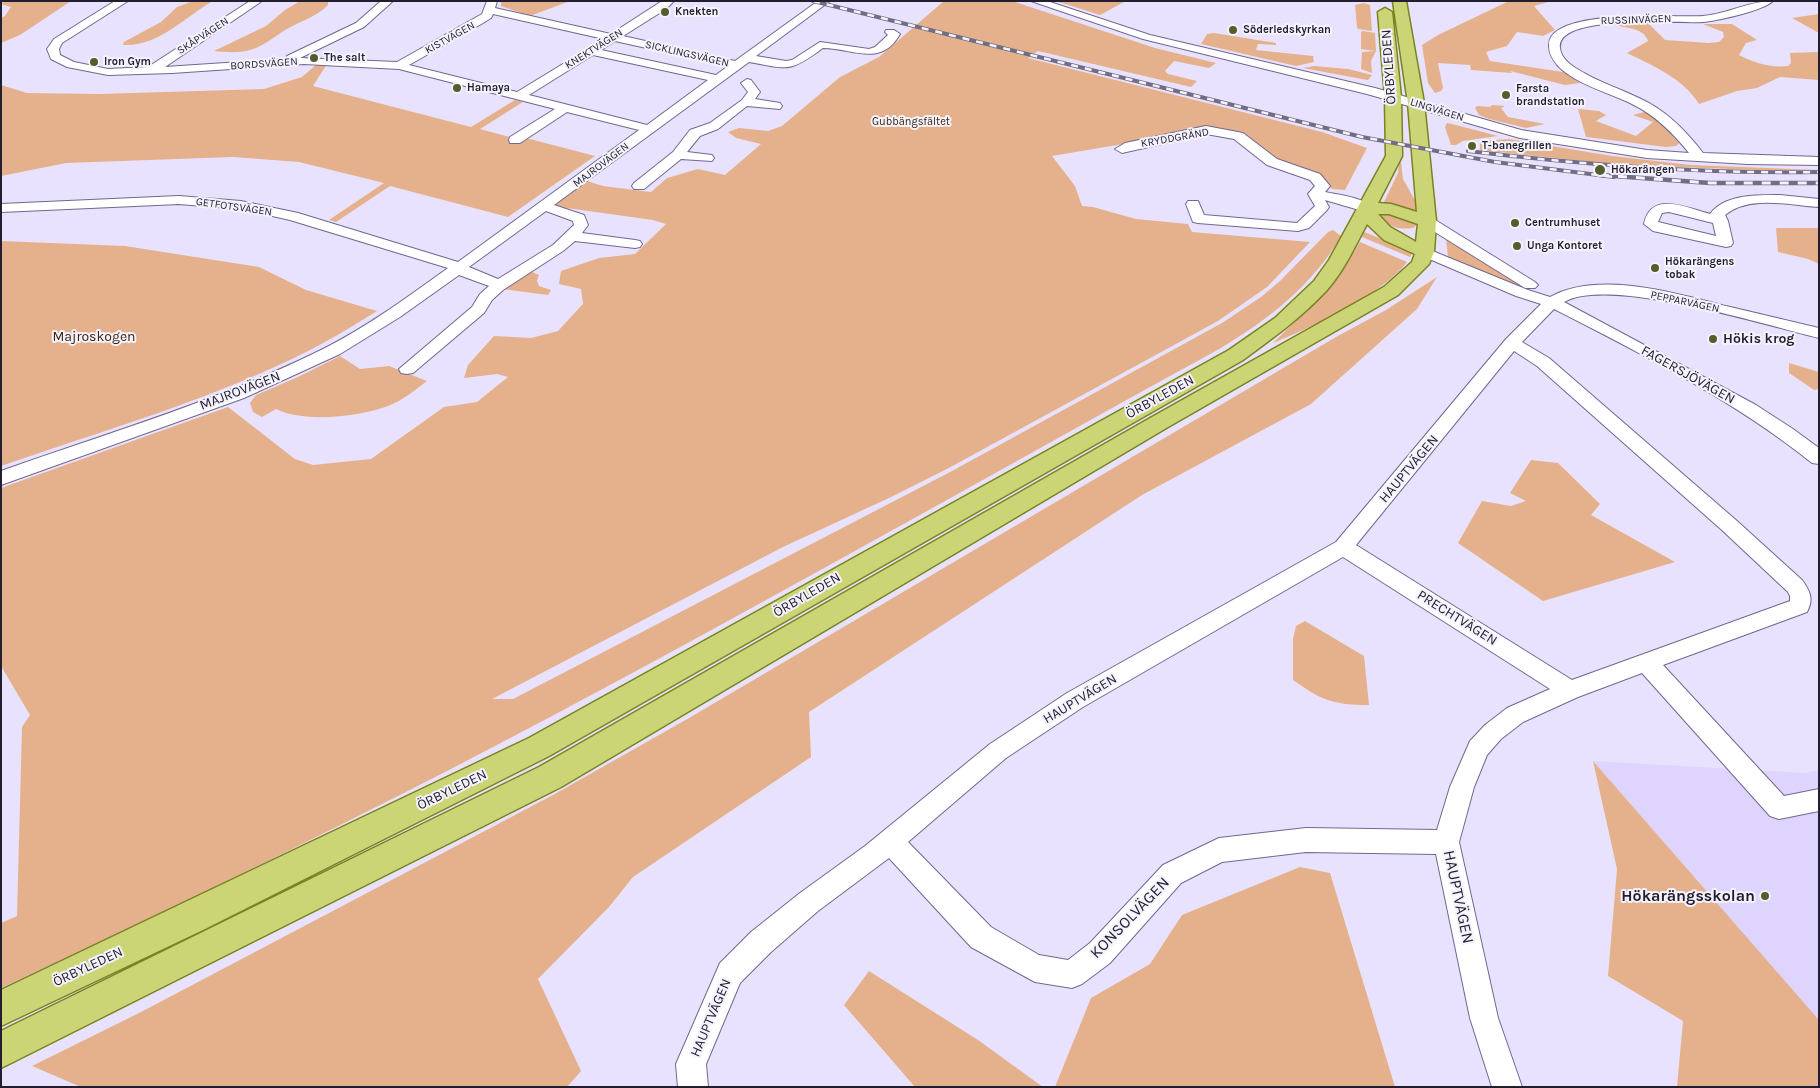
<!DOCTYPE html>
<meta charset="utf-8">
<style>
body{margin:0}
#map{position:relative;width:1820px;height:1088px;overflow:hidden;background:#e8e2fe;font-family:Karla,sans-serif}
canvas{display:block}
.frame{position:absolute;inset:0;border:2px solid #231e2f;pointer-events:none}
</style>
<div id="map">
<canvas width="1820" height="1088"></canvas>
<div class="frame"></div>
</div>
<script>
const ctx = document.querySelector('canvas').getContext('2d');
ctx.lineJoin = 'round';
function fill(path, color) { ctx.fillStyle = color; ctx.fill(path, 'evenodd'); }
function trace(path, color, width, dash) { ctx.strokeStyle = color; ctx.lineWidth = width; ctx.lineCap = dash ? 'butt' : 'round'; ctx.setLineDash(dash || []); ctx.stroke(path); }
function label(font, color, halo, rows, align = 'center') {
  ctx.font = font + ' Karla,sans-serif'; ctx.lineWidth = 4; ctx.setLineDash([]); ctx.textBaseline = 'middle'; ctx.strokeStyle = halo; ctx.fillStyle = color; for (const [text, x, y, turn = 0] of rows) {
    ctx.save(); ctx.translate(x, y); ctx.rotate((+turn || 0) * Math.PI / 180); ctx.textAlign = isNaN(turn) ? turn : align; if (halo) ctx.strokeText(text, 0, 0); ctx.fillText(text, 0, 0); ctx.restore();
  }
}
fill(new Path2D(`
 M 1593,761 L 1805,773 L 1819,770 L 1819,1020 Z`), '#ded4fe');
fill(new Path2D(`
 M 5,1 L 71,1 L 20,35 L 1,43 L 1,18 L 5,16 L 11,7 L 1,4 Z
 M 193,1 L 213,1 C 185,17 158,47 123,45 L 124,42 L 161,22 L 177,7 Z
 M 300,1 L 328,1 L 328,5 C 316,17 301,21 287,29 C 273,37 262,48 246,51 C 236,53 224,52 214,51 L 266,26 L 285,10 Z
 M 501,1 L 570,1 L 530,16 L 501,6 Z
 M 944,1 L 1012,1 L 1155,48 L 1216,63 L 1209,68 L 1174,61 L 1165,71 L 1168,74 L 1197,81 L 1191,87 L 1038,51 L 1028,58 L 1322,132 L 1367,148 L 1345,190 L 1332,189 L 1327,182 L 1320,177 L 1282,164 L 1247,140 L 1212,129 L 1052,156 L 1075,186 L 1082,206 L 1093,207 L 1136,219 L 1188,224 L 1192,232 L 1310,242 L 1267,287 L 1218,321 L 947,469 L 889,498 L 783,547 L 492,699 L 513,699 L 952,471 L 1222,323 L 1261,297 L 1280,281 L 1328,232 L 1333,230 L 1341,236 C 1313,285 1269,319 1221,348 C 964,489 710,635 449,770 C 301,846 152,918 1,988 L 1,923 L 17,916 L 22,727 L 30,715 L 1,666 L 1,488 L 228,407 L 295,459 L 313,465 L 371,459 L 444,407 L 477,402 L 508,377 L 497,374 L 464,378 L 468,365 L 494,336 L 531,338 L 558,331 L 583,304 L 581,289 L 559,284 L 561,271 L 599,258 L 635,254 L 666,224 L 653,220 L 552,206 L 587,181 L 603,186 L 651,192 L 667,178 L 698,169 L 725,175 L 761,144 L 736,138 L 728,132 L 739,128 L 768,131 L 782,126 L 840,77 L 879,57 Z
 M 1056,1 L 1126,1 L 1100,15 Z
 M 1509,1 L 1552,1 L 1534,6 L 1555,30 L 1543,36 L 1517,32 L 1507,46 L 1486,52 L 1490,61 L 1563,72 L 1580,83 L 1565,85 L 1510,71 L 1512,73 L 1471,70 L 1470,65 L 1438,63 L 1443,88 L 1441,91 L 1435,93 L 1428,83 L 1422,45 L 1438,35 Z
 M 1364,3 L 1370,5 L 1372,31 L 1358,29 L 1357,27 L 1355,5 Z
 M 1819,14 L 1819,33 L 1792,18 Z
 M 1648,23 L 1665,40 L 1709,43 L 1719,42 L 1724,37 L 1723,32 L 1703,24 L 1732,24 L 1757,40 L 1746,43 L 1739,55 C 1755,63 1769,68 1788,66 L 1791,63 L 1790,53 L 1819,52 L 1819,80 L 1780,77 L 1757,88 L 1737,91 L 1699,104 C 1683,78 1653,66 1627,53 L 1648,41 C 1644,27 1623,28 1611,24 Z
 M 1363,31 L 1375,33 L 1376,51 L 1371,61 L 1372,73 L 1361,69 L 1362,52 L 1375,51 L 1361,49 L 1361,32 Z
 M 1214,33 L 1276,43 L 1276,45 L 1258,44 L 1256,50 L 1313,56 L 1314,62 L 1296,66 L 1201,44 L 1207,34 Z
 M 317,64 L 327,64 L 313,86 L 471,127 L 515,100 L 523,102 L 480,129 L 517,139 L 530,139 L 595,156 L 508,217 L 390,186 L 336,222 L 329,220 L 384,183 L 299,162 L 233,157 L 66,163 L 1,176 L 1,85 L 27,93 L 99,94 L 264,89 L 302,77 Z
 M 1314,66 L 1348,69 L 1372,75 L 1368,80 L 1362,79 L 1303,68 Z
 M 1492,105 L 1505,106 L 1501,108 L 1508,117 L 1545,124 L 1526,128 L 1489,119 L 1479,115 L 1475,108 L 1477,106 L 1490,107 Z
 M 1578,109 L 1599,111 L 1606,115 L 1596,121 L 1636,136 L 1653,122 L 1633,115 L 1648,111 L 1655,115 L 1679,143 L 1676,146 L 1666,147 L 1586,137 Z
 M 1447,123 L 1452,124 L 1498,136 L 1463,141 L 1456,145 L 1451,145 L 1445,127 Z
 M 1509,139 L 1612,156 L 1691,165 L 1819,170 L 1752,170 L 1611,164 L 1480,150 L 1480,141 Z
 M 1399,162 L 1401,162 L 1403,179 L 1417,204 L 1418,212 L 1383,204 L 1398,173 Z
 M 1384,211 L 1418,224 L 1413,228 C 1401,230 1387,227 1381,217 Z
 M 1776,228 L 1819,228 L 1819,264 L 1808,259 L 1778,252 Z
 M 1364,232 L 1367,233 L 1413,252 L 1410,257 L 1362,237 Z
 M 1446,238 L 1521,285 L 1518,287 L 1448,257 Z
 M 1,241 L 125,246 L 259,267 L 306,290 L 377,311 C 350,328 323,344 294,358 C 200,403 99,432 1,466 Z
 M 1360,242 L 1407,262 C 1382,295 1312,327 1273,343 L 1334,283 Z
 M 530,271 L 539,275 L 537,281 L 539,286 L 551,290 L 548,295 L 502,289 Z
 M 1437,277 L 1417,309 L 1311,404 L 1142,495 L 809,712 L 811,757 L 633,877 L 609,907 L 538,979 L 581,1071 L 567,1087 L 81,1087 L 32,1066 L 141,1012 L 553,795 L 689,718 L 1336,337 L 1386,310 Z
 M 340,356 L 360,369 L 389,366 L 427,381 C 415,390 402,401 388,406 C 359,417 304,423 276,409 L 262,417 L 253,412 L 250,403 L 256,395 L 298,377 Z
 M 1789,363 L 1819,372 L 1819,389 L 1814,390 L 1789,373 Z
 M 1531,460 L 1558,463 L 1600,504 L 1591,515 L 1675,562 L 1543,601 L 1458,543 L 1482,501 L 1511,506 L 1526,501 L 1510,493 Z
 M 1305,621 L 1364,656 L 1369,705 C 1333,705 1321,700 1293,680 L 1293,639 L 1296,626 Z
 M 1593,761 L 1819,1020 L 1819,1087 L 1677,1087 L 1683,1021 L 1608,976 L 1617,869 Z
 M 1300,867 L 1330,873 L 1395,1087 L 1055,1087 L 1091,998 L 1150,964 L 1182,915 Z
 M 869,971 L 978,1040 L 1043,1087 L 915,1087 L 844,1005 Z`), '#e5b18c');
const minor = new Path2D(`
 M 115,1 L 128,1 L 62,43 L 59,49 L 60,55 L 74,62 L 108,69 L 148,67 L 250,1 L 262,1 L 165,67 L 286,59 L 287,56 L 356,23 L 381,1 L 393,1 L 364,27 L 300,58 L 397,62 L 482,14 L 487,1 L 497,1 L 495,8 L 611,34 L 662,1 L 674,1 L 666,9 L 623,36 L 735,61 L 818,1 L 830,1 L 756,56 L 786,61 L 792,60 L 820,42 L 869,49 L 875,47 L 888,35 L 885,32 L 886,30 L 894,30 L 900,34 C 881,68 852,48 823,48 C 789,73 789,69 749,62 L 554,205 L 584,215 L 588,225 L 582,233 L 635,240 L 640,241 L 642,244 L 640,247 L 635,248 L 575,241 L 563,251 L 503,290 L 492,300 L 484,313 L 413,373 L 407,374 L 401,373 L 399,369 L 472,307 L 480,294 L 489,286 L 459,275 L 400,317 L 340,354 L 244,398 L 1,485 L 1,471 C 111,432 224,399 327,347 C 370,325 409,296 448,268 L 290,220 L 241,209 L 179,204 L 1,212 L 1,204 L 179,196 L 241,201 L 298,213 L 458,262 L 639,130 L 567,112 L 520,143 L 510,143 L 509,140 L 510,137 L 555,109 L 399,69 L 304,64 L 172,73 L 108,75 L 67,67 L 51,59 L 47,49 L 54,39 ZM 493,14 L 604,39 L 517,92 L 409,65 L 483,23 L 491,18 ZM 615,41 L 728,66 L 716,75 L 601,50 ZM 593,55 L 708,80 L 647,125 L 529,95 ZM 546,211 L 573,221 L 574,225 L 553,245 L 498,279 L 469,267 Z
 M 1031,1 L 1047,1 L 1150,35 L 1375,88 L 1521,130 L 1647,150 L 1689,153 C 1673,133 1655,115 1632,104 C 1608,92 1577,85 1558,66 C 1553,60 1549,54 1549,46 C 1547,7 1678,18 1703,16 C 1727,14 1749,1 1773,1 C 1762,11 1720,20 1704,22 C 1682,24 1556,13 1560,48 C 1561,58 1570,65 1579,70 C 1598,82 1621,89 1641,99 C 1667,111 1686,131 1703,153 L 1819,157 L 1819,165 L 1748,164 L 1647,158 L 1520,138 L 1367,94 L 1143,39 Z
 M 747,79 L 751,80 L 760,92 L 755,99 L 780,103 L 782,106 L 780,109 L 747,106 L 718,129 L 700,136 L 687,152 L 712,155 L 714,158 L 712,161 L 681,159 L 644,189 L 634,189 L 632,186 L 634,183 L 673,152 L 690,130 L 710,123 L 742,100 L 748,92 L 741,83 Z
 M 1206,126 L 1243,133 L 1277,159 L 1320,174 L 1330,186 L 1325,192 C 1339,195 1363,197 1373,208 L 1366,212 L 1325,200 L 1329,207 L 1327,210 L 1309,228 L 1298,231 L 1198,223 L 1193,222 L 1186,204 L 1188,201 L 1198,201 L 1204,215 L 1297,223 L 1315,206 L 1308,194 L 1315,186 L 1310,180 L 1267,165 L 1234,139 L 1206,134 L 1122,153 L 1115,149 L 1125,143 Z
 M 1780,195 L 1819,199 L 1819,207 C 1789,205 1749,195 1725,215 L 1728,221 L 1733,243 L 1731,246 L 1726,247 L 1653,231 L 1644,224 C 1651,190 1687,208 1710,214 C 1725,194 1757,195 1780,195 ZM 1669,212 L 1713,223 L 1716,236 L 1658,222 L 1662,213 Z
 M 1427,217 L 1432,218 L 1535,282 L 1538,285 L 1535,288 L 1525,288 L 1422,224 L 1420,221 L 1422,218 Z
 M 1425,248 L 1528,290 L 1550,297 C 1598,270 1675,293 1726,306 C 1757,313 1788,321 1819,328 L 1819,338 C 1765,325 1609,276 1564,302 L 1756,405 L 1793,429 L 1819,448 L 1819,464 L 1812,463 C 1735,401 1642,354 1554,309 L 1522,342 L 1549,358 L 1737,521 L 1802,580 C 1810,591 1814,599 1807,612 L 1663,665 L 1784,796 L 1819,789 L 1819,811 L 1779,819 L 1770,816 L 1642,673 L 1578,697 L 1523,722 L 1501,739 L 1487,755 L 1474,787 L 1459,842 L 1498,1018 L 1522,1087 L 1492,1087 L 1470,1018 L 1436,854 L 1306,852 L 1222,862 L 1181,883 L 1110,963 L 1082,984 L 1072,988 L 1035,982 L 971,947 L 889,858 L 818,911 L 771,952 L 740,983 L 706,1064 L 708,1087 L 678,1087 L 676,1064 L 720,963 L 751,932 L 800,893 L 865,846 L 990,744 L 1067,693 L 1336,542 L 1506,339 L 1541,304 L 1516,296 L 1420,255 L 1418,252 L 1420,249 ZM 1514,351 L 1537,366 L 1723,531 L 1788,592 L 1790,596 L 1790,601 L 1572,680 L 1356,545 ZM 1343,557 L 1550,689 L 1507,708 L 1485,725 L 1470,741 L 1450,787 L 1437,830 L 1306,828 L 1219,838 L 1163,865 L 1090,943 L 1068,960 L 1039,955 L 991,927 L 908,842 L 1006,758 L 1083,707 Z`);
const major = new Path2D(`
 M 1393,1 L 1406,1 L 1424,103 L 1436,221 L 1434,252 L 1429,264 L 1398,295 L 1168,427 L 561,787 L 1,1068 L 1,1031 L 539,767 L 1152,417 L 1384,287 L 1412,262 L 1415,254 L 1384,240 L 1367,224 C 1355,246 1344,271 1327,290 C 1302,317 1273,338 1243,360 L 549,756 L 205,929 L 1,1026 L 1,990 L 529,738 L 1229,350 L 1275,318 L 1314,281 L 1329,260 L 1386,156 L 1385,97 L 1378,12 L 1385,8 L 1392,12 L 1401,97 L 1402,156 L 1378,203 L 1391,204 L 1417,212 L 1408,103 ZM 1378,214 L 1389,214 L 1418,224 L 1416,242 L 1390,227 Z`);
trace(minor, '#726790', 2);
trace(major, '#798322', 3);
fill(minor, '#fff');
fill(major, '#cbd576');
const railFar1 = new Path2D(`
 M 813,1 L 1362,137 L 1495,162 L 1614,177
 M 1468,151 C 1585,165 1701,174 1819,172`);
const rail = new Path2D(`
 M 1600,175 L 1710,183 L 1819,183`);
trace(railFar1, '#726d82', 4);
trace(rail, '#726d82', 4.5);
trace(railFar1, '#f4f2fc', 2.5, [7]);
trace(rail, '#f4f2fc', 3, [9]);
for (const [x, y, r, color] of [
 [665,12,5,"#565d2c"],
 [1233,30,5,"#565d2c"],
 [314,58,5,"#565d2c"],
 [94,62,5,"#565d2c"],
 [457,88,5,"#565d2c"],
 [1506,95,5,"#565d2c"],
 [1472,146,5,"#565d2c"],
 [1600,170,6,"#565d2c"],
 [1515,223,5,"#565d2c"],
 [1517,246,5,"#565d2c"],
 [1655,268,5,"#565d2c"],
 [1713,339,5,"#565d2c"],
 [1765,896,5,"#565d2c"]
]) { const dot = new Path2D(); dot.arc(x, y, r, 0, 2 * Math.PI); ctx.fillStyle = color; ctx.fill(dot); trace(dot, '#f4f2fc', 2); }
label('bold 11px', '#231e2f', '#f4f2fc', [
 ["Knekten",675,12],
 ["Söderledskyrkan",1243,30],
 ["The salt",324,58],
 ["Iron Gym",104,62],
 ["Hamaya",467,88],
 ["Farsta",1516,89],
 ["brandstation",1516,102],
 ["T-banegrillen",1482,146],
 ["Hökarängen",1611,170],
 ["Centrumhuset",1525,223],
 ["Unga Kontoret",1527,246],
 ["Hökarängens",1665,262],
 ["tobak",1665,275]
], 'left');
label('11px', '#231e2f', '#f4f2fc', [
 ["RUSSINVÄGEN",1636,20,-2],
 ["SKÅPVÄGEN",203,36,-33],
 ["KISTVÄGEN",450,38,-29],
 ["KNEKTVÄGEN",594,49,-32],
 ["SICKLINGSVÄGEN",687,54,13],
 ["BORDSVÄGEN",264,64,-4],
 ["LINGVÄGEN",1437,110,17],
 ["KRYDDGRÄND",1175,138,-10],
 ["MAJROVÄGEN",601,165,-37],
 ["GETFOTSVÄGEN",234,207,8],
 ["PEPPARVÄGEN",1685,302,12]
]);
label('11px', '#3f220b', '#f4f2fc', [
 ["Gubbängsfältet",911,122]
]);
label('14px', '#231e2f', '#f4f2fc', [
 ["ÖRBYLEDEN",1389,67,-94],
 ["FAGERSJÖVÄGEN",1688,375,29],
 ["MAJROVÄGEN",240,391,-21],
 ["ÖRBYLEDEN",1160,397,-29],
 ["HAUPTVÄGEN",1409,469,-50],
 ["ÖRBYLEDEN",807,595,-30],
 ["PRECHTVÄGEN",1457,618,32],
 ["HAUPTVÄGEN",1080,699,-31],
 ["ÖRBYLEDEN",452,790,-26],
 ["ÖRBYLEDEN",88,967,-25],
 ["HAUPTVÄGEN",711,1018,-67]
]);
label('14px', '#3f220b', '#f4f2fc', [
 ["Majroskogen",94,337]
]);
label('bold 14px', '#231e2f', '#f4f2fc', [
 ["Hökis krog",1723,339]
], 'left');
label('bold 16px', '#231e2f', '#f4f2fc', [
 ["Hökarängsskolan",1755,896]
], 'right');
label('16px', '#231e2f', '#f4f2fc', [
 ["HAUPTVÄGEN",1458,897,78],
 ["KONSOLVÄGEN",1130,918,-46]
]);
</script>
